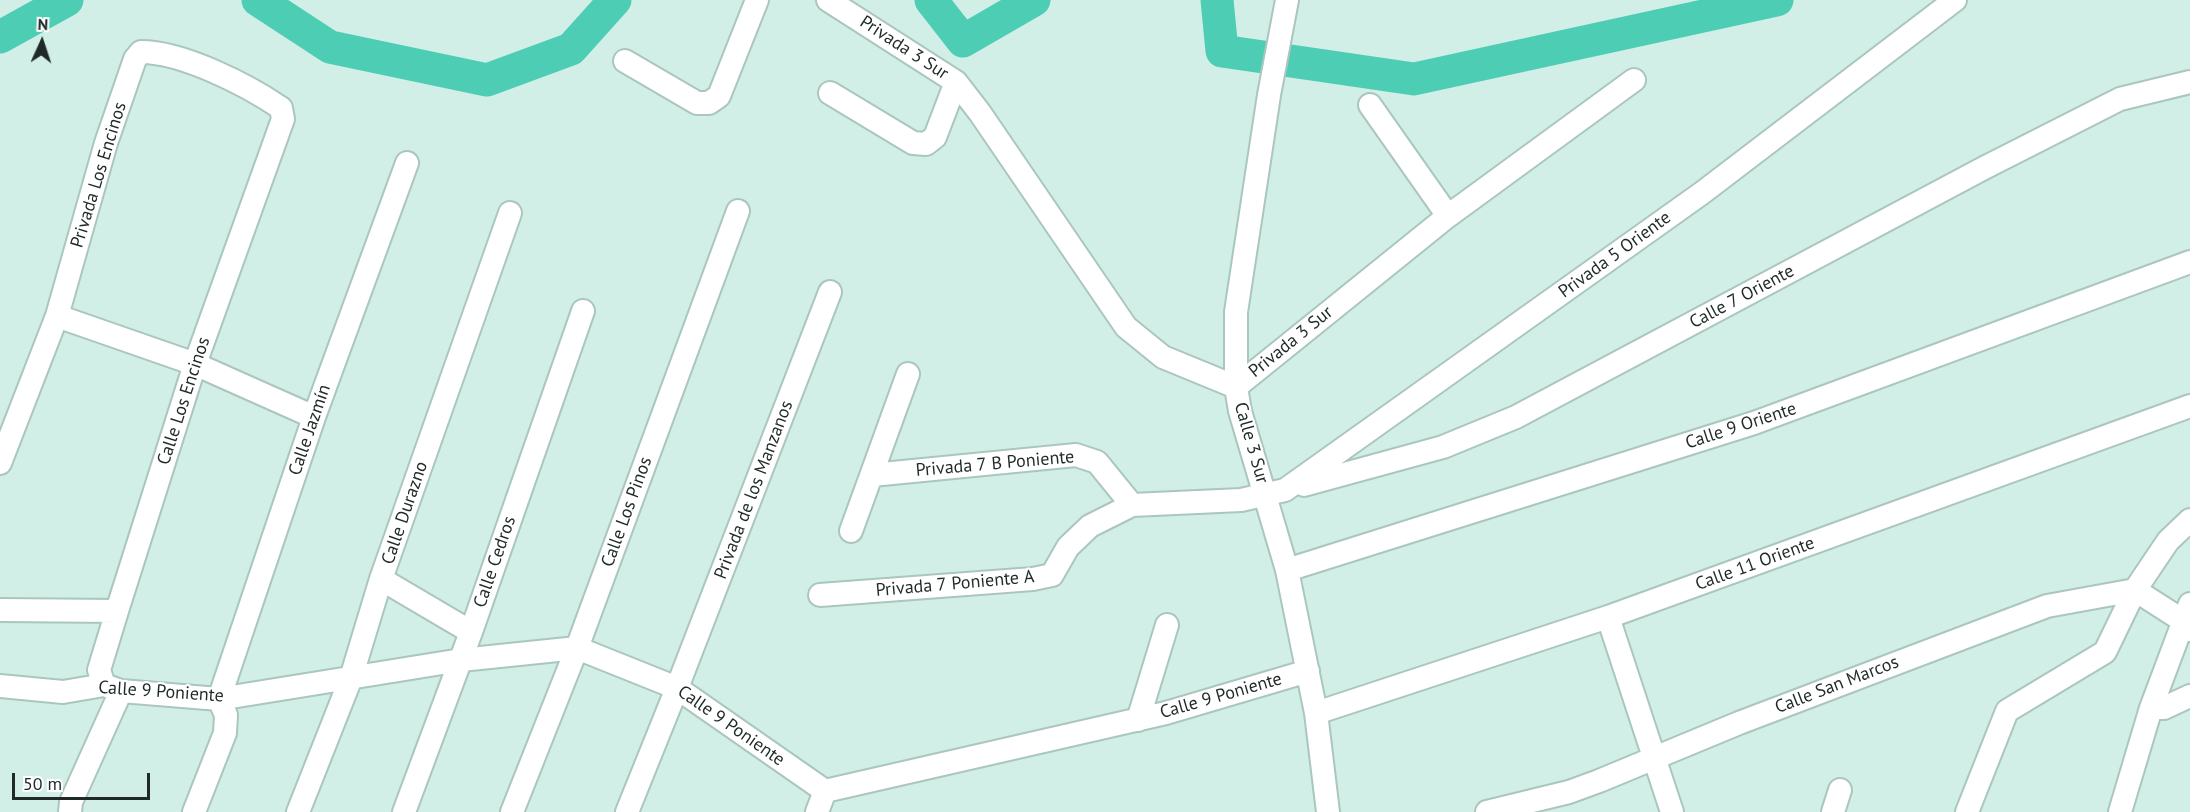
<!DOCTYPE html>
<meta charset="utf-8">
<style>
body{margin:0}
#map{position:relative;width:2190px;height:812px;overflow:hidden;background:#d1eee7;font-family:"PT Sans",sans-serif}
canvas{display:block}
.north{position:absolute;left:12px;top:12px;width:60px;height:60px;-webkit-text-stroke:4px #fff;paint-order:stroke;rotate:3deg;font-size:16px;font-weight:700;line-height:24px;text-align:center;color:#1f2a28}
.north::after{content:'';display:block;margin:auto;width:21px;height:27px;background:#1f2a28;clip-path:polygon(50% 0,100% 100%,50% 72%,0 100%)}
.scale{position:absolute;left:12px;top:773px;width:138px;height:27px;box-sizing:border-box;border:3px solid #1f2a28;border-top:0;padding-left:8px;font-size:18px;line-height:21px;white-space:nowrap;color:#1f2a28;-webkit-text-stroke:4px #fff;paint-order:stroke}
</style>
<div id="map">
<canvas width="2190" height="812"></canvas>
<div class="north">N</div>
<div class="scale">50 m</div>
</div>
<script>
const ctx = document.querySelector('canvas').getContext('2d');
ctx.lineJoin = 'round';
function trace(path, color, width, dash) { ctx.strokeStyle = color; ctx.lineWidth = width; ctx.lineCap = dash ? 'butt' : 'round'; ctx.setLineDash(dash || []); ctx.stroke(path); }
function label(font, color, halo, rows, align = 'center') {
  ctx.font = font + ' "PT Sans",sans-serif'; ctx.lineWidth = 4.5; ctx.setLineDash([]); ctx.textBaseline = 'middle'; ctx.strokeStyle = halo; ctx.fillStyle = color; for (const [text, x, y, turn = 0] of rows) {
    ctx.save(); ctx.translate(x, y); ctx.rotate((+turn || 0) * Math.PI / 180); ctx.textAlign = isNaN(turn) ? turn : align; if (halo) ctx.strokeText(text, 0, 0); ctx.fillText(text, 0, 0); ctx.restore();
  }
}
trace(new Path2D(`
 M 258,0 L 330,47 L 487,80 L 571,49 L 615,0
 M 931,0 L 963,41 L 1034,0
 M 1217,0 L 1222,51 L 1414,79 L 1777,0
 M 0,37 L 67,0`), '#4ecdb5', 33);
const minor = new Path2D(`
 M 828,0 L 956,82 L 980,113 L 1126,327 L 1163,357 L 1236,387 L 1448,216 L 1634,80
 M 1287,0 L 1269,95 L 1236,312 L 1236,387 L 1240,411 L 1287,570 L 1316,713 L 1328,812
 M 625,61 L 697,103 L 709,103 L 719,96 L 757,0
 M 830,93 L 913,143 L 926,144 L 935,137 L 956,82
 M 1370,105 L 1448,216
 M 57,316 L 195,364 L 314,417
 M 0,463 L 57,316 L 106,143 L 135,59 L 141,52 C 183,52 247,85 281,108 L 283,119 L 195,364 L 117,611 L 99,670 L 104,685
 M 872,475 L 1076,455 L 1097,462 L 1132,505
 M 1304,485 L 1443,447 L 1516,417 L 1984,168 L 2120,99 L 2190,82
 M 851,531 L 908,374
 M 1287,570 L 1754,423 L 2190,262
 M 381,579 L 471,632
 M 820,595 L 1033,579 L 1052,575 L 1068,547 L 1090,526 L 1132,505 L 1241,500 L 1285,490 L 1702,193 L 1955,0
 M 0,610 L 117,611
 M 1608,617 L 1672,812
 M 0,686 L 63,692 L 104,685 L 121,691 L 219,699 L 461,660 L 577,648 L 677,688 L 825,791 L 1166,713 L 1308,671
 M 2151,708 L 2164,708 L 2190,696
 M 1316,713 L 1608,617 L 2190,406
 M 1138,720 L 1167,625
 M 70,812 L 71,802 L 121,691
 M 194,812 L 225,733 L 226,715 L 219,699 L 314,417 L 407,163
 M 298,812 L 351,678 L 381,579 L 510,213
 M 404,812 L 471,632 L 583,311
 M 512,812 L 577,648 L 738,211
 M 627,812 L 677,688 L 830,292
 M 817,812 L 825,791
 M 1487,812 L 1569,792 L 1599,781 L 1739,723 L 2047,606 L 2135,590 L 2185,622 L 2190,630
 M 1833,812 L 1840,790
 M 1967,812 L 2007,711 L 2105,652 L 2135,590 L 2168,541 L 2190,520
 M 2120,812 L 2151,708 L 2190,604`);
trace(minor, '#aac6bf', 26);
trace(minor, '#fff', 22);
label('18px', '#1f2a28', '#fff', [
 ["Privada 3 Sur",904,48,33],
 ["Privada Los Encinos",99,175,-73],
 ["Privada 5 Oriente",1615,255,-36],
 ["Calle 7 Oriente",1742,297,-28],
 ["Privada 3 Sur",1291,342,-39],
 ["Calle Los Encinos",184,401,-72],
 ["Calle 9 Oriente",1741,426,-18],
 ["Calle Jazmín",310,430,-71],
 ["Calle 3 Sur",1251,443,74],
 ["Privada 7 B Poniente",995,464,-5],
 ["Privada de los Manzanos",754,490,-69],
 ["Calle Los Pinos",627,512,-70],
 ["Calle Durazno",405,513,-71],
 ["Calle Cedros",495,562,-71],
 ["Calle 11 Oriente",1755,564,-20],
 ["Privada 7 Poniente A",955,584,-5],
 ["Calle San Marcos",1837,685,-21],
 ["Calle 9 Poniente",161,692,4],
 ["Calle 9 Poniente",1221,696,-16],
 ["Calle 9 Poniente",731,726,35]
]);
</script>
